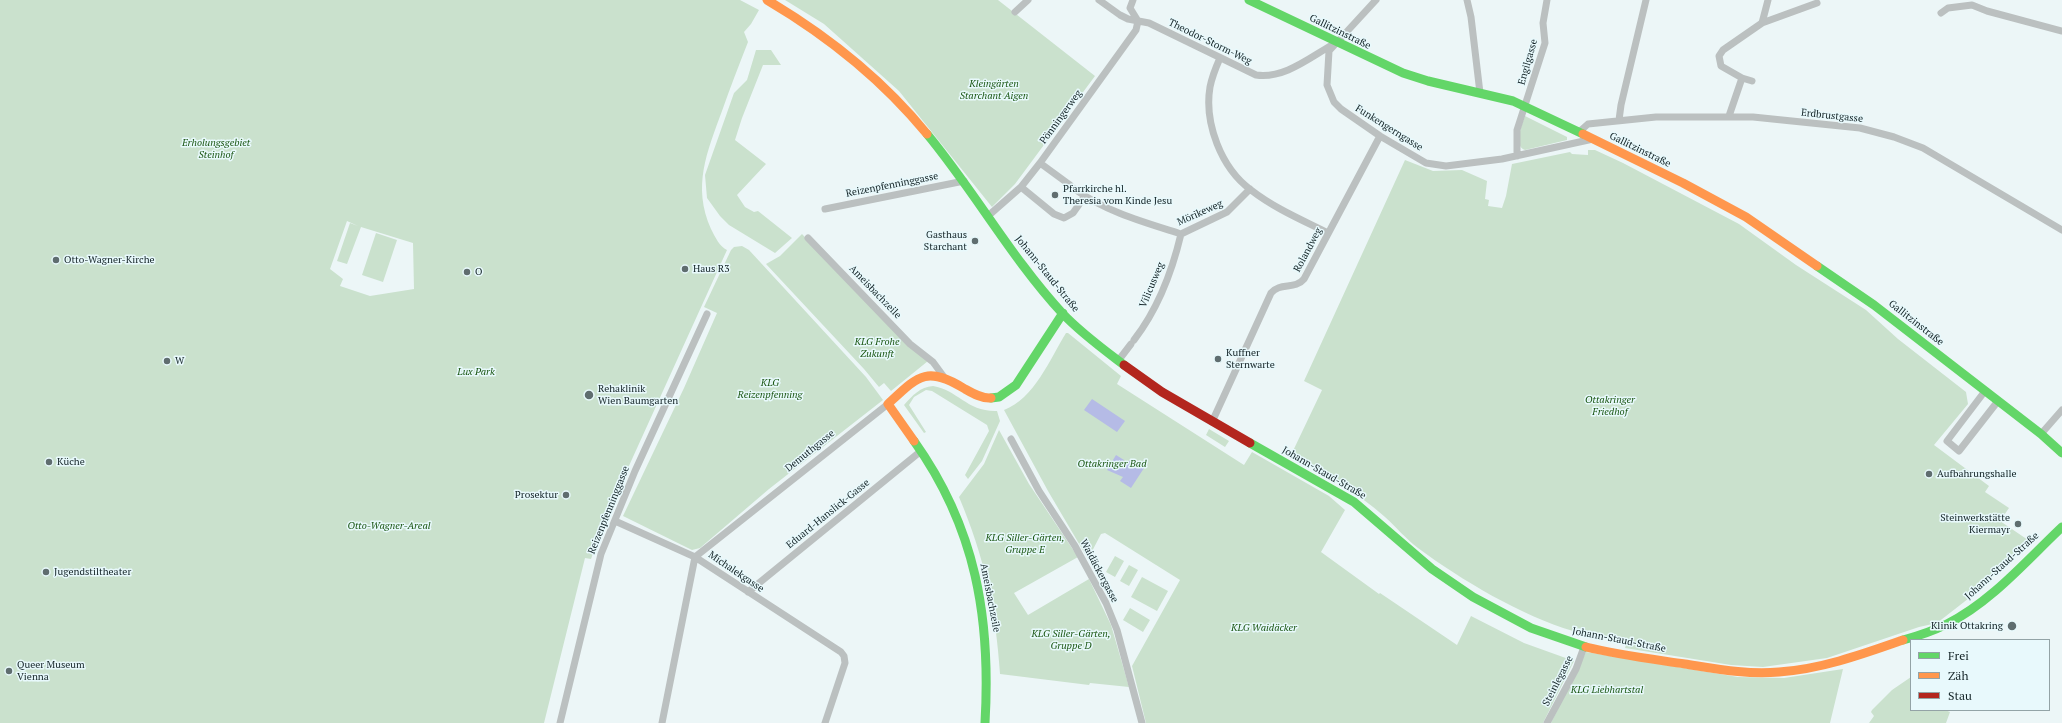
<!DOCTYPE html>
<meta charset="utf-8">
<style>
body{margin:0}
#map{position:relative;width:2062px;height:723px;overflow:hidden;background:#ecf6f7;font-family:"PT Serif",serif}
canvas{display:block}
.legend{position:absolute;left:1910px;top:639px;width:140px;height:72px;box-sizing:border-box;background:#e8f9fc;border:1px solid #93a3a6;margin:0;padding:5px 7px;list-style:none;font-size:12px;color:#132326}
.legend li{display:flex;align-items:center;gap:8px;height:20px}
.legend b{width:20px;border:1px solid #93a3a6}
</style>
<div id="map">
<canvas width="2062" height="723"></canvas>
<ul class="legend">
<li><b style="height:5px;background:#63d668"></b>Frei</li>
<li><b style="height:5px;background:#ff974d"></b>Zäh</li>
<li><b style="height:5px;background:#b3261e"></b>Stau</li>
</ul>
</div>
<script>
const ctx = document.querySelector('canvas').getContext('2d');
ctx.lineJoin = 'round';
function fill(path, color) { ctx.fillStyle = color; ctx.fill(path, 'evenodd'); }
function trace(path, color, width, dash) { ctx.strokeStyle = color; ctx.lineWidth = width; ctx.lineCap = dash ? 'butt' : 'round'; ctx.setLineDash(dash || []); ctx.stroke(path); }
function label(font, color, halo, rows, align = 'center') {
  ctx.font = font + ' "PT Serif",serif'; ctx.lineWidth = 3; ctx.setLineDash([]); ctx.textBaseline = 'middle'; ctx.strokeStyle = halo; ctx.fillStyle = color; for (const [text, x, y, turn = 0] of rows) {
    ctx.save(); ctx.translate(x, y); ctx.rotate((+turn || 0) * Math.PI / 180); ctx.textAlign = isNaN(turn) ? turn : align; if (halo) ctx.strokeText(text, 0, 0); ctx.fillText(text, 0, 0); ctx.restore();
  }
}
fill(new Path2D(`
 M 0,0 L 740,0 L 759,10 L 751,24 L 744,32 L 748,42 C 739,65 730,88 722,111 C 707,152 692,186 711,229 C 715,237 720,247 727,250 L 608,512 L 591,559 L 585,558 L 544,723 L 0,723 ZM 347,221 L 358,226 L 350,223 L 337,261 L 347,264 L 361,227 L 413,243 L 414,289 L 370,296 L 340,286 L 343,279 L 330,269 Z
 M 785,0 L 998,0 L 1095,76 L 1015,184 L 992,207 L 899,91 L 824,24 Z
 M 756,50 L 771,50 L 781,65 L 763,65 L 742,118 L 735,140 L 766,164 L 737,195 L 745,207 L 754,212 L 758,211 L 792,238 L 775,253 L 729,225 L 720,216 L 707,198 L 705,175 L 734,93 L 747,80 Z
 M 1525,116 L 1567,137 L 1567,140 L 1525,150 C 1513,146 1522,124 1525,116 Z
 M 1588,150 L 1595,150 L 1623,163 L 1739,224 L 1796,265 L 1866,310 L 1898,339 L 1966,392 L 1968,404 L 1934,445 L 1989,486 L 1985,492 L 2009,508 L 2000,521 L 2031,542 L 1973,595 L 1937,623 L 1919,627 L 1827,658 L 1763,667 L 1731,665 L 1625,648 L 1626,645 L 1623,642 C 1606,639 1589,637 1573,631 C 1522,616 1461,580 1418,548 C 1406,539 1396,527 1385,517 C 1356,492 1325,472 1292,453 L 1322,390 L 1304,381 L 1405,160 L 1433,171 L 1462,170 L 1487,181 L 1485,199 L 1489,200 L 1488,206 L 1502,208 L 1506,196 L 1512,164 L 1570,152 L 1572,154 L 1588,155 Z
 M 376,233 L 397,240 L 383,282 L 362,275 Z
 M 802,234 L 860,296 L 928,361 L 891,391 L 884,383 L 879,387 L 864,369 L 766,264 L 780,256 Z
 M 742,246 L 749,250 L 866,377 L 883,400 L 769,489 L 700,548 L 692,550 L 623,516 L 684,388 L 717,313 L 704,307 L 731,250 L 734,247 Z
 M 1066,333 L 1068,333 L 1121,376 L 1117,384 L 1244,465 L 1252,452 L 1329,496 L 1345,510 L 1321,552 L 1379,594 L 1380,593 L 1457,645 L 1471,616 L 1524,643 L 1574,661 L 1543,723 L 1146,723 L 1132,666 L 1180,580 L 1105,533 L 1101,534 L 1088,559 L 1048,491 L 1004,410 C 1034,399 1050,359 1066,333 Z
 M 933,386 C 958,390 967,412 997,411 L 1000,421 L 982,461 L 968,479 L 965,475 L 989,431 L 987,425 L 932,391 L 926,390 L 914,397 L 909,405 L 926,432 L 924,433 L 904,405 C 913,395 920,387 933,386 Z
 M 1209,429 L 1229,441 L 1225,447 L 1206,435 Z
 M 999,430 L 1029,484 L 1078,557 L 1014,593 L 1028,615 L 1089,579 L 1111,625 L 1129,687 L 1090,683 L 1089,685 L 1000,674 C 996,610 984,556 959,497 L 984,464 Z
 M 1115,556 L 1124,561 L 1115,577 L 1106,572 Z
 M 1129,565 L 1138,570 L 1129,586 L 1120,581 Z
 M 1142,577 L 1168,591 L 1157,611 L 1131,597 Z
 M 1130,608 L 1150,620 L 1143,632 L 1123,620 Z
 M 1586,652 L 1738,677 L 1784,678 L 1843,669 L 1830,723 L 1551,723 Z
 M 1911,677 L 1911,710 L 1945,710 L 1950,712 L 1946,723 L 1869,723 L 1874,716 L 1871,712 L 1872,710 L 1892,690 Z`), '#cae1cd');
fill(new Path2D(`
 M 1092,399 L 1125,421 L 1117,432 L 1084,410 Z
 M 1116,455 L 1124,460 L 1121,464 L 1125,467 L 1130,460 L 1136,464 L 1139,461 L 1146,465 L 1131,488 L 1120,481 L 1123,477 L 1107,470 Z`), '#b5bbe6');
trace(new Path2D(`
 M 1099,0 L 1120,15 L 1128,19 L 1149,23 L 1256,75 C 1284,79 1309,58 1332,45
 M 1133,0 L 1130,8 L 1138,21
 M 1376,0 L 1329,51 L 1327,85 L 1334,102 L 1341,109 L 1380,136 L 1426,163 L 1446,166 L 1502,159 L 1593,139
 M 1467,0 L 1471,17 L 1480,93
 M 1015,12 L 1028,0
 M 1941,13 L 1948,8 L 1972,5 L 1987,11 L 2062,31
 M 1762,23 L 1768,0
 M 1220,58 C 1216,67 1212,77 1210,87 C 1204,123 1221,168 1251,190 C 1274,208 1302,220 1328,233
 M 1742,78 L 1752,81
 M 1729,116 L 1742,78 L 1721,66 L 1719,56 L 1723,50 L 1762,23 L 1817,3
 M 1619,120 L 1621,105 L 1646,0
 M 1579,132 L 1588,124 L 1656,117 L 1753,117 L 1860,128 L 1894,137 L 1923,148 L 2062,230
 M 1517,156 L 1517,130 L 1545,43 L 1543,23 L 1547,0
 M 1040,163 L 1070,185
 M 1021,187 L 1054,214 L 1064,218 L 1073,213 L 1085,196
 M 1073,188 C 1106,212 1143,222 1181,234 L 1227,212 L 1250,189
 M 825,209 L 964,181
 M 988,216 L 1021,187 L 1040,163 L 1136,30 L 1138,21
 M 808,238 L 910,344 L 933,362 L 944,377
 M 1134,340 C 1158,309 1172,272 1181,234
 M 1118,361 L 1131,344
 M 1985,391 L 1947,441 L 1959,451 L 1998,401
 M 1212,422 L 1271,293 C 1280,282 1295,290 1304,279 L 1380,136
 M 2041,434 L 2062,410
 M 1011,439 L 1039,491 L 1075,546 L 1106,603 L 1117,630 L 1142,723
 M 615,521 L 695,557 L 841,652 L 844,656 L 845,663 L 825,723
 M 748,592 L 921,451
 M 560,723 L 601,554 L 635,471 L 707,314
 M 662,723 L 695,557 L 888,404
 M 1547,723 L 1576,669 L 1584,647`), '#bbc0c0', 7);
trace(new Path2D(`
 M 1249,0 L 1403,73 L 1428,81 L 1513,101 L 1583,134
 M 927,134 C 975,192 1012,259 1063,314 C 1081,333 1103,349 1124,365
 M 1817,266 L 1874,305 L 2041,434 L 2062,453
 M 991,398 L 999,397 L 1016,385 L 1063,313
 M 914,441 C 976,528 991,618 985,723
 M 1250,443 L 1354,502 L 1432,569 L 1473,597 L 1531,628 L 1586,647
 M 1903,640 C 1918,636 1933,631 1947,624 C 1991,602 2026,561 2062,527`), '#63d668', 9);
trace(new Path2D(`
 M 767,0 C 828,36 882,79 927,134
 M 1583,134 L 1683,183 L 1746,217 L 1817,266
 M 914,441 L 888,404 C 918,376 926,365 965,389 C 972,393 982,399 991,398
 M 1586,647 C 1619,655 1652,659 1685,664 C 1717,669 1748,675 1779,672 C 1822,669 1863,654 1903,640`), '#ff974d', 9);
trace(new Path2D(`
 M 1124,365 L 1162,392 L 1250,443`), '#b3261e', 9);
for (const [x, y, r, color] of [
 [1055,195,4,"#5f6d6f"],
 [975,241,4,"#5f6d6f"],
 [56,260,4,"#5f6d6f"],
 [685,269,4,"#5f6d6f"],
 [467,272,4,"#5f6d6f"],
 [1218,359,4,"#5f6d6f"],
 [167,361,4,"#5f6d6f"],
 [589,395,5,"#5f6d6f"],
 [49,462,4,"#5f6d6f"],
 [1929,474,4,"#5f6d6f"],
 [566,495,4,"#5f6d6f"],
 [2018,524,4,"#5f6d6f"],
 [46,572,4,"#5f6d6f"],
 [2012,626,5,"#5f6d6f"],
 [9,671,4,"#5f6d6f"]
]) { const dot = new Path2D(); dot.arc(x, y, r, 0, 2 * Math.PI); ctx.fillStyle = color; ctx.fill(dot); trace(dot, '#e8f9fc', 1.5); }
label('10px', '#132326', '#e8f9fc', [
 ["Gallitzinstraße",1340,32,26],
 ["Theodor-Storm-Weg",1210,42,26],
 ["Engilgasse",1528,62,-74],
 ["Erdbrustgasse",1832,116,6],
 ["Pönningerweg",1061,117,-54],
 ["Funkengerngasse",1389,128,32],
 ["Gallitzinstraße",1640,150,26],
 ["Reizenpfenninggasse",892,185,-11],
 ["Mörikeweg",1200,213,-24],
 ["Rolandweg",1308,250,-62],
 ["Johann-Staud-Straße",1047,274,51],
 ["Vilicusweg",1152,285,-67],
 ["Ameisbachzeile",875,292,46],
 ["Gallitzinstraße",1916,323,38],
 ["Demuthgasse",810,451,-39],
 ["Johann-Staud-Straße",1324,473,30],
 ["Reizenpfenninggasse",609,510,-68],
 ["Eduard-Hanslick-Gasse",828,514,-39],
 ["Johann-Staud-Straße",2002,566,-42],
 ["Waidäckergasse",1099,571,62],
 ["Michalekgasse",736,572,34],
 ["Ameisbachzeile",990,598,79],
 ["Johann-Staud-Straße",1619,640,11],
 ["Steinlegasse",1558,681,-63]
]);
label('italic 10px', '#1a5612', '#e8f9fc', [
 ["Kleingärten",994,84],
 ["Starchant Aigen",994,96],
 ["Erholungsgebiet",216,143],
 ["Steinhof",216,155],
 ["KLG Frohe",877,342],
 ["Zukunft",877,354],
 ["Lux Park",476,372],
 ["KLG",770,383],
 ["Reizenpfenning",770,395],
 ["Ottakringer",1610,400],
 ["Friedhof",1610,412],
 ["Ottakringer Bad",1112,464],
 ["Otto-Wagner-Areal",389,526],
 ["KLG Siller-Gärten,",1025,538],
 ["Gruppe E",1025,550],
 ["KLG Waidäcker",1264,628],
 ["KLG Siller-Gärten,",1071,634],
 ["Gruppe D",1071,646],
 ["KLG Liebhartstal",1607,690]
]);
label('10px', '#132326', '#e8f9fc', [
 ["Pfarrkirche hl.",1063,189],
 ["Theresia vom Kinde Jesu",1063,201],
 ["Gasthaus",967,235,"right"],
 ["Starchant",967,247,"right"],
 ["Otto-Wagner-Kirche",64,260],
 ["Haus R3",693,269],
 ["O",475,272],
 ["Kuffner",1226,353],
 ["Sternwarte",1226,365],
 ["W",175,361],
 ["Rehaklinik",598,389],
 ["Wien Baumgarten",598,401],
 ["Küche",57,462],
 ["Aufbahrungshalle",1937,474],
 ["Prosektur",558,495,"right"],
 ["Steinwerkstätte",2010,518,"right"],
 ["Kiermayr",2010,530,"right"],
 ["Jugendstiltheater",54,572],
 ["Klinik Ottakring",2003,626,"right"],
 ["Queer Museum",17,665],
 ["Vienna",17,677]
], 'left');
</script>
